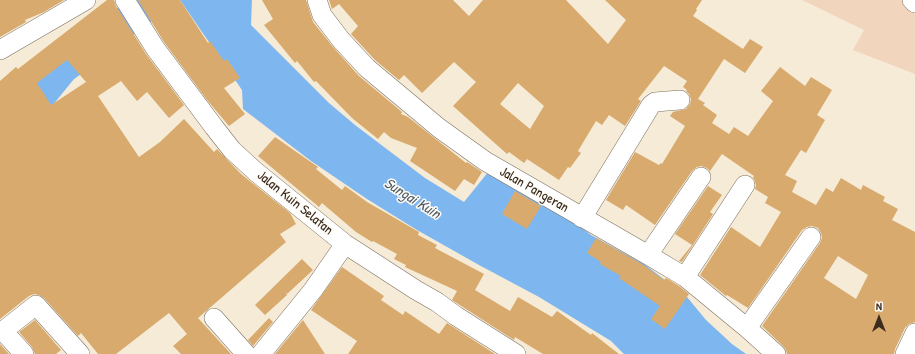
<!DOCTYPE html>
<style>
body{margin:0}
#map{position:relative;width:915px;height:354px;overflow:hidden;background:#f5ebd6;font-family:"Patrick Hand",sans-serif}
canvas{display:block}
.north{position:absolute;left:859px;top:298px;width:40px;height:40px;-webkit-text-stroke:3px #fdfcf7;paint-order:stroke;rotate:0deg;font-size:11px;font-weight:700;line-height:16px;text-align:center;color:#3b2a1e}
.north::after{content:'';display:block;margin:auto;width:14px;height:18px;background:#3b2a1e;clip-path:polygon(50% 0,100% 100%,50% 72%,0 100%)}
</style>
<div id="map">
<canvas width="915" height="354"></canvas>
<div class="north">N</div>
</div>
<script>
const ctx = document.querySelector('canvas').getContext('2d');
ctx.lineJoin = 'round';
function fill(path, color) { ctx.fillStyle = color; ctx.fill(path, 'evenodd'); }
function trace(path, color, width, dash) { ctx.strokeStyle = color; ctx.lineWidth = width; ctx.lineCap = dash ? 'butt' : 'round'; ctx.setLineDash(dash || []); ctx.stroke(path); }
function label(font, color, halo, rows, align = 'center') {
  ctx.font = font + ' "Patrick Hand",sans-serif'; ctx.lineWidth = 3; ctx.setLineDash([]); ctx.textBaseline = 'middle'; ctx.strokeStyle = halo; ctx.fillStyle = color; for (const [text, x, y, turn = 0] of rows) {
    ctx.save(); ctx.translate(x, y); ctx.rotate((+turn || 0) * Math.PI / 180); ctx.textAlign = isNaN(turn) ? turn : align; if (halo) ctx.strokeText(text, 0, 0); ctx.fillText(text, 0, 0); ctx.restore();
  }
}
fill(new Path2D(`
 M 802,0 L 915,0 L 915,74 L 853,50 L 864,30 Z`), '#f1d5bd');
fill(new Path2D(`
 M 180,0 L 252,0 L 251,25 L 329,103 L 355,125 L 425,178 L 464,202 L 489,171 L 571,219 L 591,235 L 644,264 L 687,297 L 706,320 L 732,344 L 746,354 L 624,354 L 611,341 L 539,297 L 479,265 L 417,230 L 367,199 L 311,161 L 243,109 L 242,90 Z`), '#7eb7ef');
trace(new Path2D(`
 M 34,132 L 34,111 L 41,95 L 63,68 L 154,0`), '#7eb7ef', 31);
fill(new Path2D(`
 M 0,0 L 64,0 L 44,12 L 25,20 L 26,22 L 0,37 Z
 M 107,0 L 114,0 L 116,6 L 146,54 L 184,105 L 169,118 L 147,92 L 137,101 L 121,81 L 98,96 L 139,157 L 160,142 L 184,119 L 214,152 L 217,149 L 241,174 L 290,213 L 296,224 L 280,234 L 286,242 L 198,318 L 231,354 L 181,354 L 173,346 L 187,334 L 169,313 L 116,354 L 98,354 L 81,333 L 78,336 L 44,298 L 39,295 L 34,294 L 29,296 L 0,319 L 0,81 L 16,67 L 18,69 ZM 67,60 L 86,82 L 51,105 L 37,83 Z
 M 138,0 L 180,0 L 208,43 L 210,41 L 224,61 L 227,59 L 240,78 L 224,88 L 245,114 L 229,126 L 207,100 L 164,42 Z
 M 262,0 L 306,0 L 313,22 L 333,47 L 359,76 L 402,112 L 401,114 L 408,117 L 466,163 L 467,162 L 482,172 L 474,185 L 464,179 L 455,191 L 410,161 L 417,148 L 391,138 L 384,132 L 378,139 L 352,118 L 316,81 L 314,82 L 297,61 L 295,63 L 264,25 L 273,19 Z
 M 329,0 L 453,0 L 469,16 L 483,0 L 566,0 L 608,44 L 626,20 L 605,0 L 702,0 L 696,9 L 697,10 L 693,16 L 743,49 L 750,39 L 763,47 L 745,73 L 724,59 L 698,99 L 705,103 L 703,105 L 717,115 L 712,123 L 729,134 L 734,127 L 748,136 L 773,101 L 761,91 L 780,67 L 805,86 L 811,77 L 832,90 L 817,115 L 825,120 L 806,153 L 801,150 L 785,175 L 797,181 L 792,192 L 816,205 L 826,188 L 833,192 L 841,178 L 861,190 L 863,185 L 885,197 L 883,201 L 898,209 L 892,220 L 915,232 L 915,322 L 909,324 L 905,328 L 895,349 L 894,354 L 787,354 L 786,350 L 783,346 L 762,326 L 820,243 L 822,238 L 821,233 L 818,228 L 812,226 L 807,227 L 802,230 L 748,308 L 727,295 L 726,296 L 700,275 L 731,227 L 760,247 L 781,212 L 765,203 L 768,197 L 755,189 L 756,185 L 753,177 L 754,176 L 722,154 L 710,171 L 707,168 L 701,166 L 697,167 L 692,171 L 655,225 L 626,205 L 623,210 L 606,200 L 635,152 L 659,165 L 661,163 L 662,164 L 685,126 L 670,116 L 673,112 L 686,109 L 690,104 L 691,99 L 689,94 L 686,91 L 687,90 L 683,87 L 687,81 L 664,66 L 638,99 L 641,101 L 625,126 L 609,115 L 602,125 L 596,121 L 578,151 L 581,153 L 570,168 L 568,167 L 559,180 L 527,159 L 524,163 L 509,152 L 507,154 L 453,106 L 476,82 L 454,62 L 422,93 L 404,75 L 399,80 L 375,60 L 351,34 L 358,26 L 339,4 L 332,9 ZM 518,83 L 544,106 L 530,129 L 500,104 ZM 838,256 L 868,275 L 856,299 L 824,278 Z
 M 275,137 L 318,167 L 316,169 L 342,190 L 345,186 L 367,202 L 419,232 L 418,235 L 437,245 L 435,248 L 484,274 L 475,290 L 510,311 L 518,297 L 552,317 L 557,311 L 591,335 L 592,333 L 619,354 L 543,354 L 515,337 L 514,340 L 452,300 L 457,291 L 405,267 L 406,265 L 394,259 L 397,254 L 373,241 L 372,242 L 356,232 L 322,203 L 319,207 L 258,156 Z
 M 708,186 L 722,195 L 710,212 L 713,214 L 682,262 L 679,261 L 692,245 L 675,234 Z
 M 515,191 L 541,206 L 527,229 L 502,214 Z
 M 596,238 L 642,264 L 664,280 L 666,278 L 679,286 L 689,294 L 665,329 L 651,319 L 660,306 L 619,278 L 621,276 L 600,264 L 601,262 L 587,253 Z
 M 302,259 L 313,270 L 287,294 L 285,292 L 287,295 L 265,315 L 255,305 Z
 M 342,267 L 384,296 L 381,300 L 403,315 L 405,311 L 439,334 L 447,323 L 495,354 L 348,354 L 357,341 L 311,310 Z
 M 269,318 L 273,322 L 253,346 L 248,340 Z
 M 35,320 L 61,350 L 56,354 L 35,354 L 32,347 L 19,332 Z
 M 303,320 L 325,354 L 275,354 Z
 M 0,344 L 9,354 L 0,354 Z`), '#d8aa6d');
const minor = new Path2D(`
 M 125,0 L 155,48 L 214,127 L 232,150 L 256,172 L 345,244 L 416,290 L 437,302 L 456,316 L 516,354
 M 317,0 L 322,15 L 341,40 L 367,68 L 439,128 L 485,161 L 648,255 L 685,277 L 747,328 L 776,354
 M 912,0 L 915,3
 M 0,50 L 86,0
 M 582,218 L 651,105 L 655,102 L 680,100
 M 648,255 L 701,177
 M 685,277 L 745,185
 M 214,318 L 246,354
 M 747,328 L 811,237
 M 24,354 L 3,331 L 36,305 L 80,354
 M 261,354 L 313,290 L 345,244
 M 905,354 L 915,333`);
trace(minor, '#7c6e5e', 20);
trace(minor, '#fff', 19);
label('14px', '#3b2a1e', '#fdfcf7', [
 ["Jalan Pangeran",534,190,30],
 ["Jalan Kuin Selatan",295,203,39]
]);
label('italic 15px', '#525b67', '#fdfcf7', [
 ["Sungai Kuin",412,199,32]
]);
</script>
